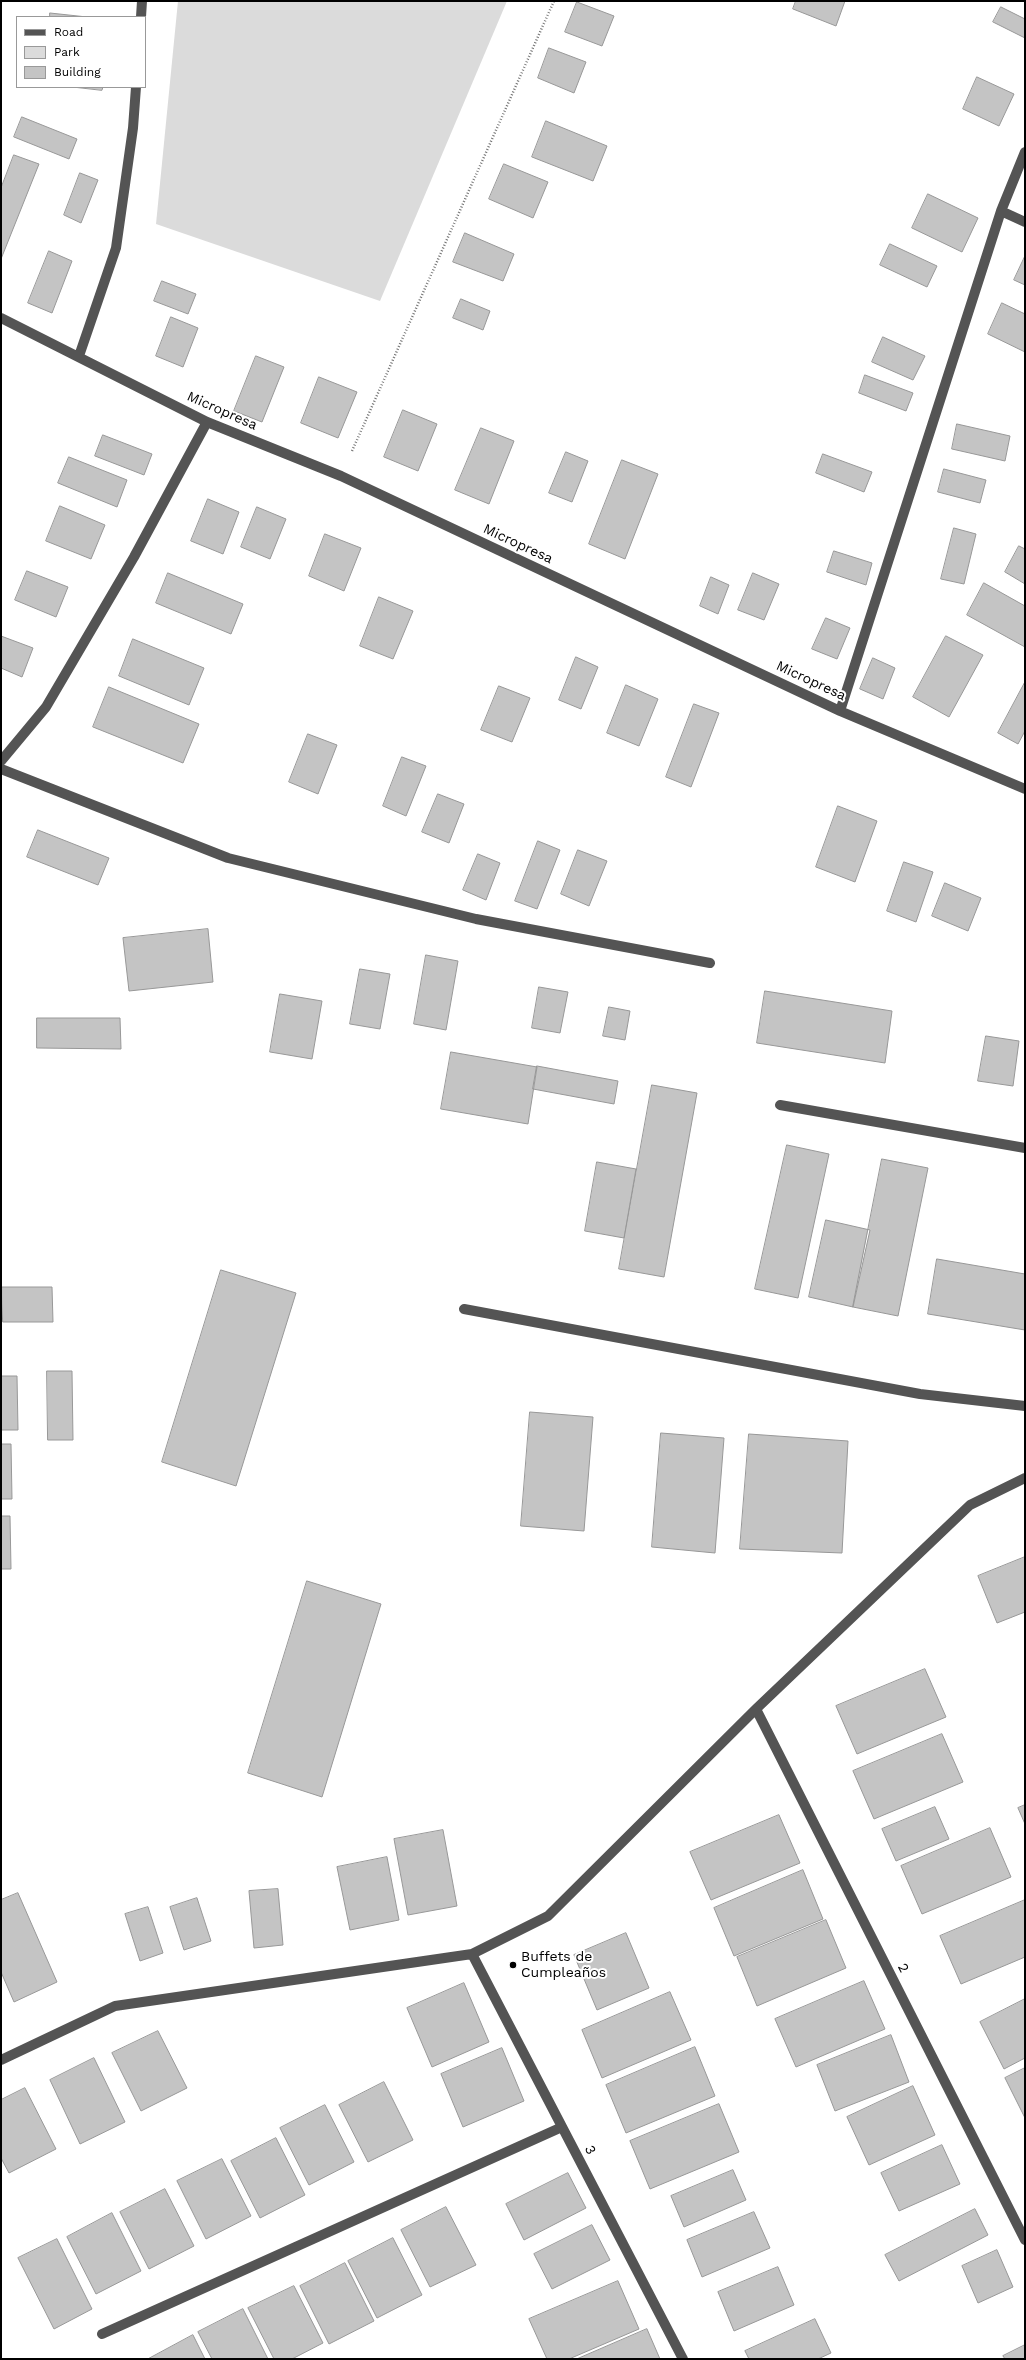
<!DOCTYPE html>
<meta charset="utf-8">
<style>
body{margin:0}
#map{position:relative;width:1026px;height:2360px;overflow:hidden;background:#fff;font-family:"Work Sans",sans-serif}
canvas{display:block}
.frame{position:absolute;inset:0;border:2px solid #000;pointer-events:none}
.legend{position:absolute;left:16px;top:16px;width:130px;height:72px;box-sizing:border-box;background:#fff;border:1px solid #999;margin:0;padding:5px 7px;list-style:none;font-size:12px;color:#000}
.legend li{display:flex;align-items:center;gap:8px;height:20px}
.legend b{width:20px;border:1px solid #999}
</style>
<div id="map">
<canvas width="1026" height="2360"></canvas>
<div class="frame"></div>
<ul class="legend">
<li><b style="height:5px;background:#545454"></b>Road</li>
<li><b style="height:11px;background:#dbdbdb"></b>Park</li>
<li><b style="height:11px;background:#c4c4c4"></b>Building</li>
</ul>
</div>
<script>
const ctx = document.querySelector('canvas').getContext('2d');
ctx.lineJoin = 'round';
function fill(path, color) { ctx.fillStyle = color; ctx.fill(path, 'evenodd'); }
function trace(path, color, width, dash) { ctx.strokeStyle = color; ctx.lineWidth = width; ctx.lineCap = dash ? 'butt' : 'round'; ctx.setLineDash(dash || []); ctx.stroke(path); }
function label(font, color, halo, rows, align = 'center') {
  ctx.font = font + ' "Work Sans",sans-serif'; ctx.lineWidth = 4; ctx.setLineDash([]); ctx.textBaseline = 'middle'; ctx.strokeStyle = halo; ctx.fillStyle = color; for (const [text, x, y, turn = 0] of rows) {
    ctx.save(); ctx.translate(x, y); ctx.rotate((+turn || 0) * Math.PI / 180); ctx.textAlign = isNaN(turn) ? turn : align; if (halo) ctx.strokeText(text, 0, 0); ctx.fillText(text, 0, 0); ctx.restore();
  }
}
fill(new Path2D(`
 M 178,1 L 507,1 L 380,301 L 156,224 Z`), '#dbdbdb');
const building = new Path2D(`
 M 796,1 L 845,1 L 836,26 L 793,9 Z
 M 577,2 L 614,16 L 602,46 L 565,32 Z
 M 1001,7 L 1025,19 L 1025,38 L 993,22 Z
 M 50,13 L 87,17 L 50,17 Z
 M 549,48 L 586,62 L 574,93 L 538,78 Z
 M 977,77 L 1014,94 L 999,126 L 963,109 Z
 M 73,87 L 103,87 L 102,90 Z
 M 22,117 L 77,139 L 69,159 L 14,137 Z
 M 546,121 L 607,146 L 593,181 L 532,157 Z
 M 14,155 L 39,164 L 1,259 L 1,188 Z
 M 504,164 L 548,182 L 533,218 L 489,199 Z
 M 80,173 L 98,180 L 81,223 L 64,215 Z
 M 928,194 L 978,218 L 962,252 L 912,228 Z
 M 465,233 L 514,254 L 503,281 L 453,262 Z
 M 890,244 L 937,266 L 927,287 L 880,265 Z
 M 49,251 L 72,261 L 52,313 L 28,303 Z
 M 1025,256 L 1025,285 L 1014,280 Z
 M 162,281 L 196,294 L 188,314 L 154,301 Z
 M 461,299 L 490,311 L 483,330 L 453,318 Z
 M 1002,303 L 1025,314 L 1025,352 L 988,334 Z
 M 171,317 L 198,328 L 183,367 L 156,356 Z
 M 883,337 L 925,356 L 913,380 L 872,362 Z
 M 256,356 L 284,367 L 262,422 L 234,411 Z
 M 865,375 L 913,393 L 906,411 L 859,393 Z
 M 319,377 L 357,392 L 338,438 L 301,423 Z
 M 403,410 L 437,424 L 418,471 L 384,457 Z
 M 957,424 L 1010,436 L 1005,461 L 952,449 Z
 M 481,428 L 514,441 L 489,504 L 455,490 Z
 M 103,435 L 152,454 L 144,475 L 95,456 Z
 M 566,452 L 588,461 L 572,502 L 549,493 Z
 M 823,454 L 872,472 L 864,492 L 816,473 Z
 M 69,457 L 127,480 L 117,507 L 58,483 Z
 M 622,460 L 658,474 L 625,559 L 589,544 Z
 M 944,469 L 986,480 L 980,503 L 938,492 Z
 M 208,499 L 239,512 L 223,554 L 191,541 Z
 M 60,506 L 105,525 L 91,559 L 46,541 Z
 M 257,507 L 286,519 L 270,559 L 241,547 Z
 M 954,528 L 976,534 L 964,584 L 941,579 Z
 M 325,534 L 361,548 L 344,591 L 309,576 Z
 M 1019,546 L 1025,549 L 1025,584 L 1005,572 Z
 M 834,551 L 872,563 L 866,585 L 827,572 Z
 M 27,571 L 68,587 L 56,617 L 15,600 Z
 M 168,573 L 243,604 L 231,634 L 156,603 Z
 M 753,573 L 779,584 L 764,620 L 738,610 Z
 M 711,577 L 729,585 L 718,614 L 700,606 Z
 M 984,583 L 1025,606 L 1025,647 L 967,615 Z
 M 379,597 L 413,611 L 393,659 L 360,646 Z
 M 826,618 L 850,628 L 837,659 L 812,649 Z
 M 1,636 L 33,648 L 22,677 L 1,668 Z
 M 946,636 L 983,655 L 949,717 L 913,697 Z
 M 133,639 L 204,668 L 189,705 L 119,676 Z
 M 576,657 L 598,667 L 581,709 L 559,700 Z
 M 873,658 L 895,668 L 883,699 L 860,689 Z
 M 1025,682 L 1025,731 L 1018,744 L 998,733 Z
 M 626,685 L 658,699 L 639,746 L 607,733 Z
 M 499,686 L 530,698 L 512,742 L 481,730 Z
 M 109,687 L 199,724 L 183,763 L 93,727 Z
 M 694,704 L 719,713 L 691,787 L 666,777 Z
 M 308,734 L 337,745 L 318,794 L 289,782 Z
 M 402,757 L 426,766 L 406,816 L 383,806 Z
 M 438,794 L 464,804 L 449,843 L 422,832 Z
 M 838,806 L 877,821 L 855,882 L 816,867 Z
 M 38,830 L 109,858 L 98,885 L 27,857 Z
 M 538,841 L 560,850 L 537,909 L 515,901 Z
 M 578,850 L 607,861 L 589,906 L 561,894 Z
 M 478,854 L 500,863 L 486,900 L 463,890 Z
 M 904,862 L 933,872 L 916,922 L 887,911 Z
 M 945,883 L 981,898 L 968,931 L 932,916 Z
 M 208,929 L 213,982 L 129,991 L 123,938 Z
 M 426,955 L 458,961 L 446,1030 L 414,1024 Z
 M 360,969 L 390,974 L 380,1029 L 350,1024 Z
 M 539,987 L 568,992 L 560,1033 L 532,1028 Z
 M 765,991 L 892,1011 L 885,1063 L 757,1043 Z
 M 280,994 L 322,1001 L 312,1059 L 270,1052 Z
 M 609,1007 L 630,1011 L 625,1040 L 603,1036 Z
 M 37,1018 L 120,1018 L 121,1049 L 37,1048 Z
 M 986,1036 L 1019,1041 L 1013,1086 L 978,1081 Z
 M 451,1052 L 537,1067 L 528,1124 L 441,1109 Z
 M 537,1066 L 618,1081 L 614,1104 L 533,1089 Z
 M 652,1085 L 697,1093 L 664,1277 L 619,1269 Z
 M 787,1145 L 829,1154 L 798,1298 L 755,1289 Z
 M 882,1159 L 928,1168 L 898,1316 L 853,1307 Z
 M 597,1162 L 636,1169 L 624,1238 L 585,1231 Z
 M 826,1220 L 870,1230 L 853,1307 L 809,1297 Z
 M 937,1259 L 1025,1274 L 1025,1330 L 928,1314 Z
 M 221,1270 L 296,1293 L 236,1486 L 162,1462 Z
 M 2,1287 L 52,1287 L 53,1322 L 3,1322 Z
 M 47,1371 L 72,1371 L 73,1440 L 48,1440 Z
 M 1,1376 L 17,1376 L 18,1430 L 1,1430 Z
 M 530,1412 L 593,1417 L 584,1531 L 521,1526 Z
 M 661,1433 L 724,1438 L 715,1553 L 652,1547 Z
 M 749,1434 L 848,1441 L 842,1553 L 740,1549 Z
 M 1,1444 L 11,1444 L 12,1499 L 1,1499 Z
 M 1,1516 L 10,1516 L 11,1569 L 1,1569 Z
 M 1025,1557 L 1025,1612 L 997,1623 L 978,1576 Z
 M 307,1581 L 381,1604 L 322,1797 L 248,1773 Z
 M 925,1669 L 946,1717 L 857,1754 L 836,1706 Z
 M 942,1734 L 963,1782 L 874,1819 L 853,1771 Z
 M 1025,1805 L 1025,1824 L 1018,1808 Z
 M 935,1807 L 949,1839 L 896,1861 L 882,1829 Z
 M 779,1815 L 800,1863 L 711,1900 L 690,1852 Z
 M 990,1828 L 1011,1877 L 922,1914 L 901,1866 Z
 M 443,1830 L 457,1906 L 408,1915 L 394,1839 Z
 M 387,1857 L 399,1920 L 350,1930 L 337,1867 Z
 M 803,1870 L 823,1919 L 734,1956 L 714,1908 Z
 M 278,1889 L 283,1945 L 254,1948 L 249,1891 Z
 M 18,1893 L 57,1982 L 14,2002 L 1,1972 L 1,1900 Z
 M 197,1898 L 211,1941 L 184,1950 L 170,1907 Z
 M 1025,1900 L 1025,1957 L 961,1984 L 940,1936 Z
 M 148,1907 L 163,1953 L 140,1961 L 125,1914 Z
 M 826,1920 L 846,1968 L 757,2006 L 737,1957 Z
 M 626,1933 L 649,1988 L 597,2010 L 574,1955 Z
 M 864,1981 L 885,2029 L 796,2067 L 775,2019 Z
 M 464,1983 L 489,2042 L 432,2067 L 407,2008 Z
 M 670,1992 L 691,2040 L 602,2078 L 582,2030 Z
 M 1025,1999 L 1025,2058 L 1004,2069 L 980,2022 Z
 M 158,2031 L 187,2088 L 141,2111 L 112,2053 Z
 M 891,2035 L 909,2082 L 835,2111 L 817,2065 Z
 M 695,2047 L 715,2096 L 626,2133 L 606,2085 Z
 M 502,2048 L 524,2101 L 463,2127 L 441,2074 Z
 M 94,2058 L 125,2122 L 80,2144 L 50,2080 Z
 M 1025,2068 L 1025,2118 L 1005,2078 Z
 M 384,2082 L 413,2140 L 368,2162 L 339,2105 Z
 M 913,2086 L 935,2135 L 869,2165 L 847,2117 Z
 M 25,2088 L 56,2149 L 9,2173 L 1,2158 L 1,2100 Z
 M 719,2104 L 739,2152 L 650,2189 L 630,2141 Z
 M 325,2105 L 354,2162 L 309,2185 L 280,2128 Z
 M 276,2138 L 305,2195 L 260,2218 L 231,2161 Z
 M 942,2145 L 960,2184 L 899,2211 L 881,2173 Z
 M 222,2159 L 251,2216 L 206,2239 L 177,2181 Z
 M 733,2170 L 746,2200 L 684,2227 L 671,2196 Z
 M 568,2173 L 586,2208 L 524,2240 L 506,2204 Z
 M 165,2189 L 194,2246 L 149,2269 L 120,2212 Z
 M 446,2207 L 476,2265 L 430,2287 L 401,2230 Z
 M 975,2209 L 988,2235 L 899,2281 L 885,2255 Z
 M 754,2212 L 770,2248 L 702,2277 L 687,2240 Z
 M 112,2213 L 141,2271 L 96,2294 L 67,2237 Z
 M 592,2225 L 610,2260 L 552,2289 L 534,2254 Z
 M 393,2238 L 422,2295 L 377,2318 L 348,2261 Z
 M 57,2239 L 92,2309 L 54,2329 L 18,2258 Z
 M 997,2250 L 1013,2287 L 978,2303 L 962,2266 Z
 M 345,2263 L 374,2321 L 329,2344 L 300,2286 Z
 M 778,2267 L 794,2305 L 734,2331 L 718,2292 Z
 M 618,2281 L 639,2329 L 569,2359 L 547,2359 L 529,2319 Z
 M 294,2286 L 323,2343 L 292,2359 L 274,2359 L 248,2308 Z
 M 243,2309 L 268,2359 L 212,2359 L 198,2332 Z
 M 815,2319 L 831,2353 L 818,2359 L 749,2359 L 745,2351 Z
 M 647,2329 L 660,2359 L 577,2359 Z
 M 193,2335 L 205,2359 L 148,2359 Z
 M 1025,2345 L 1025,2359 L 1005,2359 L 1003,2356 Z`);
fill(building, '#c4c4c4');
trace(building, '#989898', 1);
trace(new Path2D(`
 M 352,451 L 554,1`), '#767676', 2.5, [1, 2]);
trace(new Path2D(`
 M 141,17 L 142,1
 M 1001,211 L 1025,222
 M 1,318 L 207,422 L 341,476 L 840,711 L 1025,789
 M 79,356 L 116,248 L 133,128 L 136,87
 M 840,711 L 1001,211 L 1025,152
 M 1,761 L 46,707 L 134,557 L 207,422
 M 1,769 L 228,858 L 476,919 L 710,963
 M 780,1105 L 1025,1148
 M 464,1309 L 920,1394 L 1025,1406
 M 756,1709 L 1025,2240
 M 472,1954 L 683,2359
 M 1,2060 L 115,2006 L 472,1954 L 548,1916 L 756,1709 L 970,1505 L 1025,1478
 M 102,2334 L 562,2127`), '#545454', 10);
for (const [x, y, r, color] of [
 [513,1965,4,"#000"]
]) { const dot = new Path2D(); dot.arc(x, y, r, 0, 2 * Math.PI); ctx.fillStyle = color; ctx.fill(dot); trace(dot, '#fff', 1.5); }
label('14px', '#000', '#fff', [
 ["Micropresa",222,411,24],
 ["Micropresa",518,544,25],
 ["Micropresa",811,681,25],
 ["2",903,1968,63],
 ["3",590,2150,63]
]);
label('14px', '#000', '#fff', [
 ["Buffets de",521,1957],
 ["Cumpleaños",521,1973]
], 'left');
</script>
